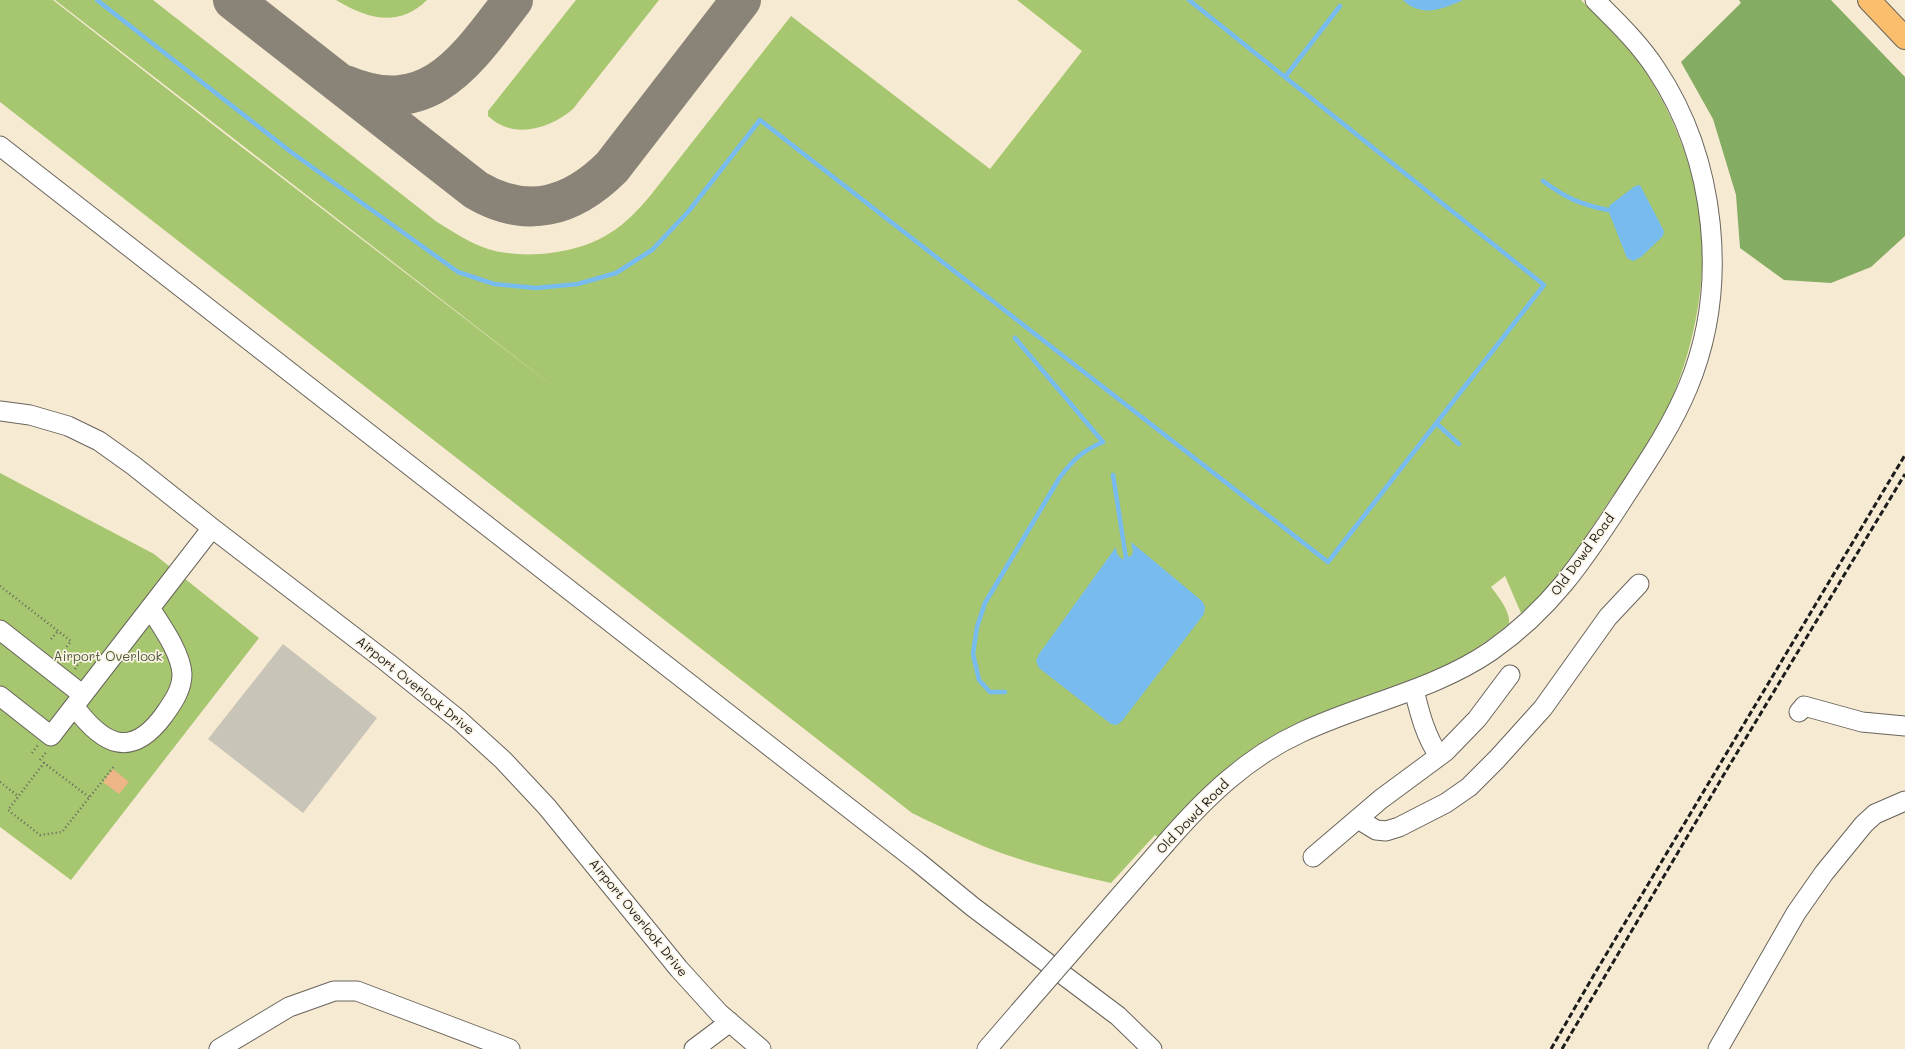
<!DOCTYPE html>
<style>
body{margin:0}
canvas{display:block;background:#f7ead2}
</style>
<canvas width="1905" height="1049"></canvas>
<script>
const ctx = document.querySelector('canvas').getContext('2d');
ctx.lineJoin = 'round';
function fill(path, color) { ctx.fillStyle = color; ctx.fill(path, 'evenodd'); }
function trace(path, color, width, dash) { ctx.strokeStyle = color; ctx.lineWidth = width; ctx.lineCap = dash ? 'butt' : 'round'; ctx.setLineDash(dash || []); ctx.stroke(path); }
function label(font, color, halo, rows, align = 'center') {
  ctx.font = font + ' Mali,sans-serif'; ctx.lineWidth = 3.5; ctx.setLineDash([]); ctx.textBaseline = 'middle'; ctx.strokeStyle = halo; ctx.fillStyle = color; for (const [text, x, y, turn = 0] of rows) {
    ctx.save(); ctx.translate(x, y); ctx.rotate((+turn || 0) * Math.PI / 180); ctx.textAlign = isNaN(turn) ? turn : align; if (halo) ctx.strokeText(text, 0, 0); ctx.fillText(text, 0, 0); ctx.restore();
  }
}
fill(new Path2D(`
 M 283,644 L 377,718 L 303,813 L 208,739 Z`), '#c8c4b8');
fill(new Path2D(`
 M 0,0 L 53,0 L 239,145 L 567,397 L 55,0 L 153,0 L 437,222 C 453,232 470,243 488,249 C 524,260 578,254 610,233 C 625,224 638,210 650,196 L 791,16 L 990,169 L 1082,51 L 1017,0 L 1581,0 C 1604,23 1628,46 1647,74 C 1671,112 1688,153 1697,198 C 1699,207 1702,216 1702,225 C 1706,288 1693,351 1668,408 C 1664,416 1659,424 1654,432 C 1639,458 1622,482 1606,506 C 1590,530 1545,603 1521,613 L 1505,576 L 1491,587 C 1498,596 1511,612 1509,624 C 1488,641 1465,657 1440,668 C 1390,691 1337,704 1287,728 C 1236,754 1195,794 1158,837 L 1155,835 L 1111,883 C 1076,875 1041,867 1007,855 C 975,844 943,828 912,813 L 0,102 Z
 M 336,0 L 427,0 C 398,28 368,19 336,0 Z
 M 576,0 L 659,0 L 573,109 C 550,129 513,140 488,116 L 488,111 Z
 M 0,473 L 154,554 L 259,638 L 71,880 L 0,827 Z`), '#a6c76f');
fill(new Path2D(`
 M 1739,0 L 1831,0 L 1905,77 L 1905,236 L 1871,267 L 1831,283 L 1784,280 L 1740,248 L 1736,195 L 1713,119 L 1681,62 L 1741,3 Z`), '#84ac62');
fill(new Path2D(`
 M 1403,0 L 1463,0 C 1443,9 1421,18 1403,0 Z
 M 1640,185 L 1664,231 L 1663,236 L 1641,257 L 1633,261 L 1627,258 L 1608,210 L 1610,205 L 1635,186 Z
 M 1131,542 L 1202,601 L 1205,607 L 1204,614 L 1122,721 L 1117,725 L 1111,724 L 1039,668 L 1036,661 L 1039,654 L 1116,547 L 1117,554 L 1122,559 L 1131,556 L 1133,552 Z`), '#78bbee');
trace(new Path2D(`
 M 97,0 L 291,152 L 458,272 L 494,284 L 536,288 L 578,284 L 616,273 L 652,250 L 688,212 L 760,120 L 1328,562 L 1544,285 L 1189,0
 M 1285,77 L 1340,6
 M 1543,181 C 1566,198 1579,204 1608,210
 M 1437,424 L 1459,444
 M 1113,475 L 1126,558
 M 1005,692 L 990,692 L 979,680 L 973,654 L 977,627 L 985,603 L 1060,477 C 1073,460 1082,451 1103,442 L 1015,338`), '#78bbee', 4.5);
trace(new Path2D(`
 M 233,0 L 476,190 C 527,220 572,207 612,167 L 741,0
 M 345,85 C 430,121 468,58 513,0`), '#8a8377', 40);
fill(new Path2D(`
 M 113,769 L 129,782 L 119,794 L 103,782 Z`), '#eeb587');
const minor = new Path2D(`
 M 0,146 L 918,862 L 973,907 L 1118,1016 L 1152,1049
 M 0,411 L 30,415 L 68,426 L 99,441 L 134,466 L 212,528 L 388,663 L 459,720 L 503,760 L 547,807 L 679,969 L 719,1013 L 761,1049
 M 0,630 L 83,695
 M 1414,690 C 1420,714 1425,735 1439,756
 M 0,696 L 51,736 L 212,528
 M 74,706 C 103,745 131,760 164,715 C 173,702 182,690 182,674 C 181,653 161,625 150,608
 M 1799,712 L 1804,706 L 1862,722 L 1905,726
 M 1358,819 L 1376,830 L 1386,831 L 1399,827 L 1446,803 L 1469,787 L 1497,759 L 1543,708 L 1608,617 L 1639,584
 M 1166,843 C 1205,798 1247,757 1302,732 C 1364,703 1434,690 1491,651 C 1551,609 1583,561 1622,501 C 1646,464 1671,428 1688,387 C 1730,286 1716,159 1656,69 C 1639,43 1617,22 1595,0
 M 1313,857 L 1381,799 L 1446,751 L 1477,719 L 1510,675
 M 219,1049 L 289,1007 L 334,991 L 357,991 L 510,1049
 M 694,1049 L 730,1022
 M 987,1049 L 1019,1012
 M 1718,1049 L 1796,913 L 1824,873 L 1864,824 L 1875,814 L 1905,801`);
const highway = new Path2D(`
 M 1869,0 L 1905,38`);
trace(minor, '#69645c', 21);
trace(highway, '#69645c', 24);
trace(new Path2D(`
 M 0,586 L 71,641 L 65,649
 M 51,639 L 58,631
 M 75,669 L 80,661
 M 32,753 L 38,745
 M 40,760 L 47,751
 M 0,782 L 18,796
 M 89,797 L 44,763 L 8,810 L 40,835 L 62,832 L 115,765`), '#69645c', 2.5, [1, 3]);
trace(minor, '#fff', 19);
trace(highway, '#fabe6d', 22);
trace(new Path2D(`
 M 1551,1049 L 1595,973 L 1905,455
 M 1562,1049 L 1723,776 L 1905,474`), '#1c1c1c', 3, [6, 3]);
const minorBridge = new Path2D(`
 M 1019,1012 L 1166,843`);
trace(minorBridge, '#69645c', 21, []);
trace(minorBridge, '#fff', 19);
label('13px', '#1c1c1c', '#fcf5e5', [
 ["Old Dowd Road",1583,555,-54],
 ["Airport Overlook Drive",415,686,39],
 ["Old Dowd Road",1193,817,-46],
 ["Airport Overlook Drive",638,918,51]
]);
label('13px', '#4c5839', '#fcf5e5', [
 ["Airport Overlook",108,657]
]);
</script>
